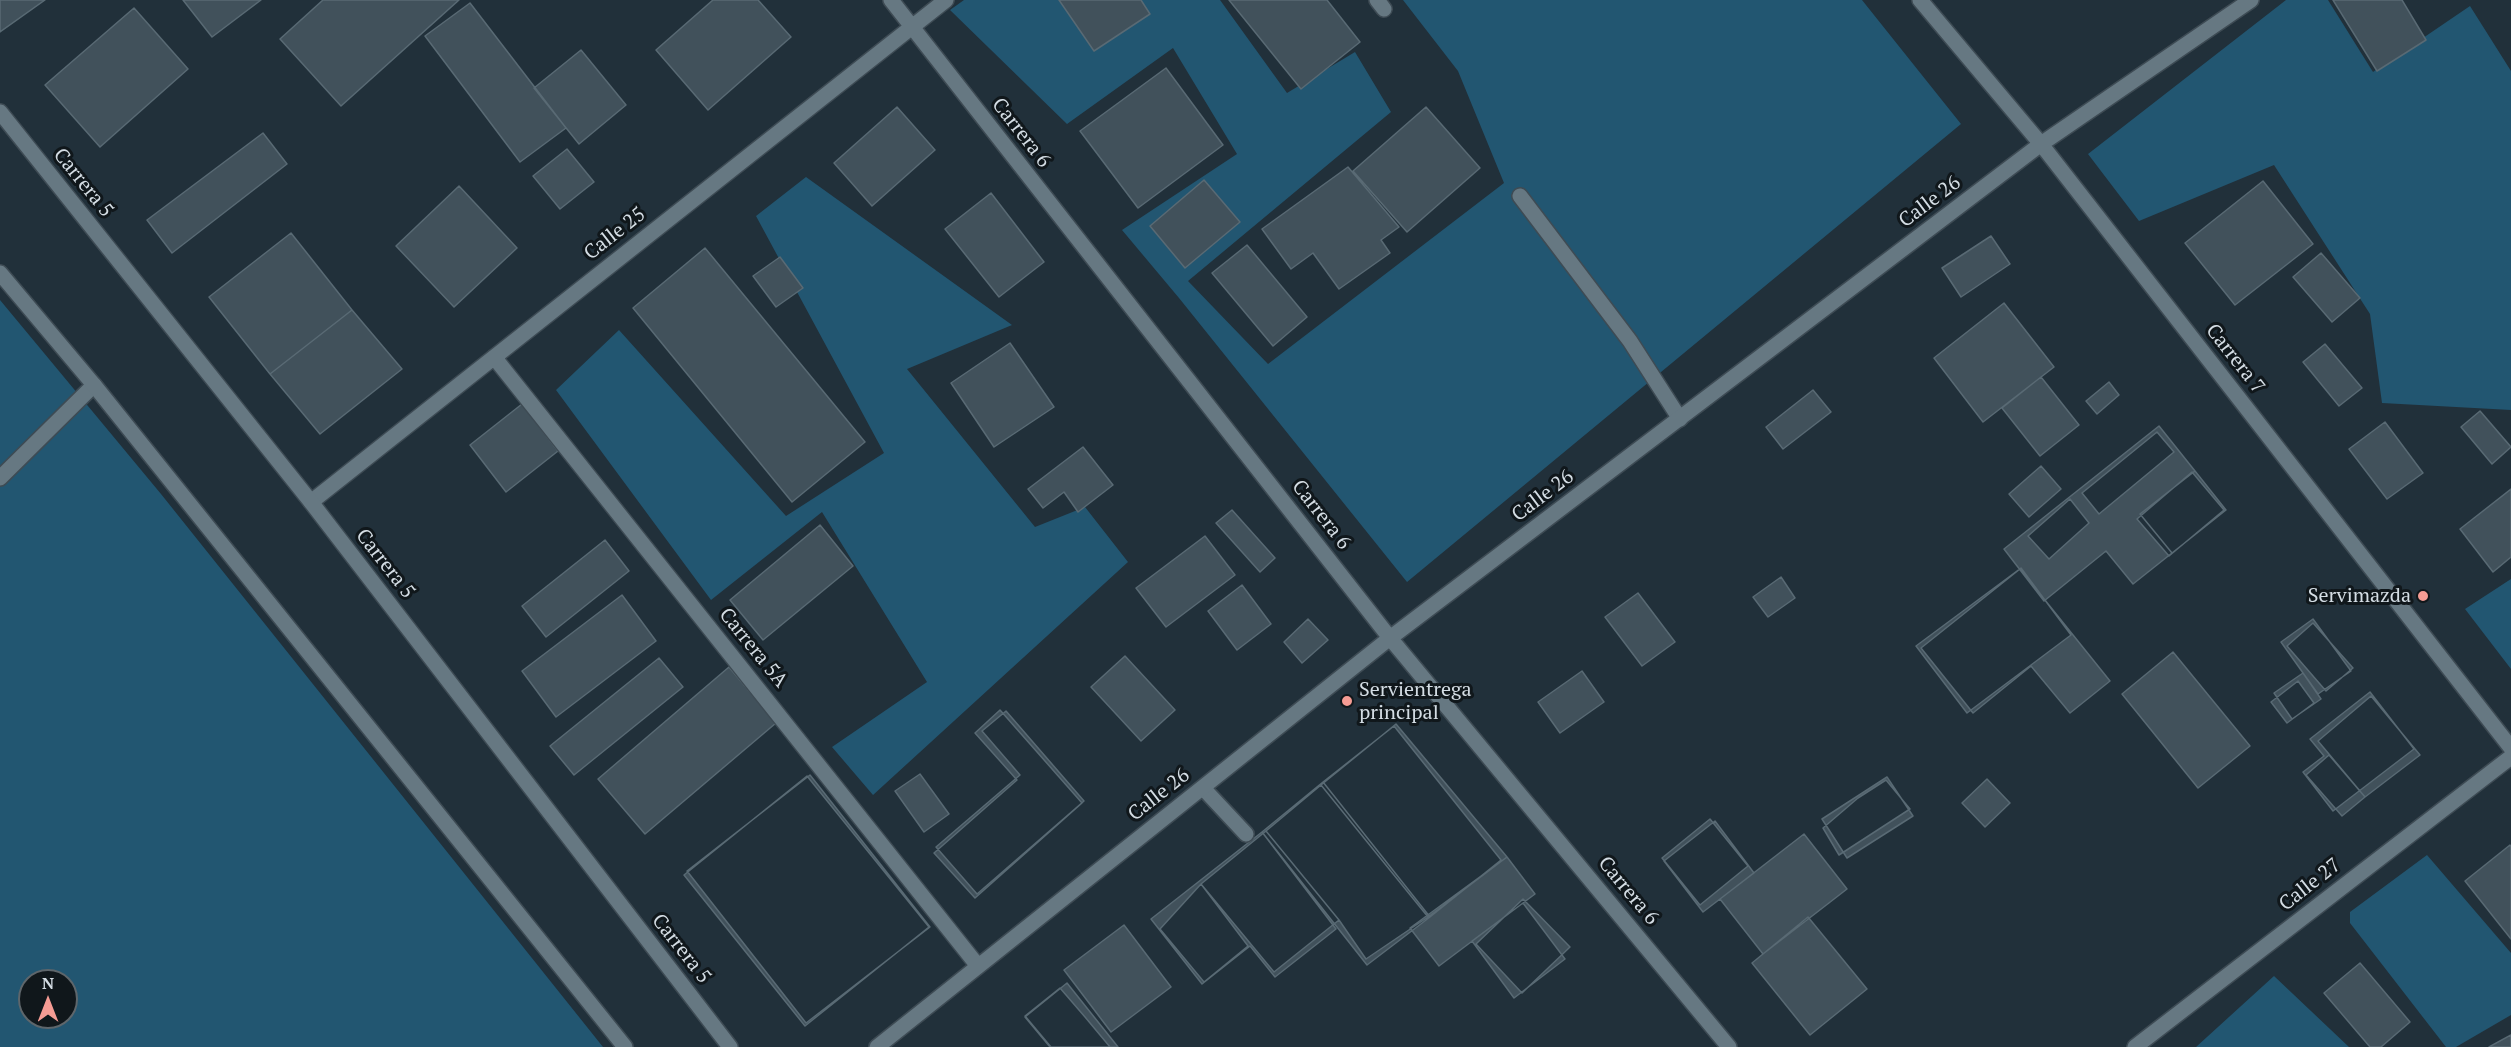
<!DOCTYPE html>
<style>
body{margin:0}
#map{position:relative;width:2511px;height:1047px;overflow:hidden;background:#21303a;font-family:"PT Serif",serif}
canvas{display:block}
.north{position:absolute;left:18px;top:969px;width:60px;height:60px;box-sizing:border-box;background:#10171b;border:2px solid #5e666b;border-radius:50%;rotate:0deg;font-size:16px;font-weight:700;line-height:24px;text-align:center;color:#d4dde4}
.north::after{content:'';display:block;margin:auto;width:21px;height:27px;background:#f59c94;clip-path:polygon(50% 0,100% 100%,50% 72%,0 100%)}
</style>
<div id="map">
<canvas width="2511" height="1047"></canvas>
<div class="north">N</div>
</div>
<script>
const ctx = document.querySelector('canvas').getContext('2d');
ctx.lineJoin = 'round';
function fill(path, color) { ctx.fillStyle = color; ctx.fill(path, 'evenodd'); }
function trace(path, color, width, dash) { ctx.strokeStyle = color; ctx.lineWidth = width; ctx.lineCap = dash ? 'butt' : 'round'; ctx.setLineDash(dash || []); ctx.stroke(path); }
function label(font, color, halo, rows, align = 'center') {
  ctx.font = font + ' "PT Serif",serif'; ctx.lineWidth = 6; ctx.setLineDash([]); ctx.textBaseline = 'middle'; ctx.strokeStyle = halo; ctx.fillStyle = color; for (const [text, x, y, turn = 0] of rows) {
    ctx.save(); ctx.translate(x, y); ctx.rotate((+turn || 0) * Math.PI / 180); ctx.textAlign = isNaN(turn) ? turn : align; if (halo) ctx.strokeText(text, 0, 0); ctx.fillText(text, 0, 0); ctx.restore();
  }
}
fill(new Path2D(`
 M 964,0 L 1220,0 L 1287,93 L 1355,52 L 1391,112 L 1188,281 L 1268,364 L 1504,183 L 1458,71 L 1403,0 L 1862,0 L 1961,124 L 1407,582 L 1179,298 L 1122,230 L 1237,154 L 1173,48 L 1067,124 L 950,10 Z
 M 2286,0 L 2328,0 L 2373,72 L 2470,6 L 2511,71 L 2511,410 L 2382,403 L 2370,314 L 2274,165 L 2139,221 L 2088,154 Z
 M 806,177 L 1012,325 L 907,369 L 1035,527 L 1085,507 L 1128,562 L 873,795 L 832,747 L 927,682 L 822,512 L 711,600 L 556,390 L 619,330 L 786,516 L 884,453 L 756,216 Z
 M 0,300 L 161,494 L 603,1047 L 0,1047 ZM 30,981 L 66,981 L 66,1017 L 30,1017 Z
 M 2511,579 L 2511,669 L 2465,609 Z
 M 2427,855 L 2511,953 L 2511,1015 L 2456,1047 L 2446,1047 L 2350,923 L 2350,912 Z
 M 2274,976 L 2349,1047 L 2196,1047 Z`), '#225671');
const building = new Path2D(`
 M 0,0 L 45,0 L 0,32 Z
 M 183,0 L 261,0 L 212,37 Z
 M 323,0 L 459,0 L 341,106 L 280,39 Z
 M 713,0 L 758,0 L 791,37 L 708,110 L 656,50 Z
 M 1059,0 L 1141,0 L 1150,14 L 1094,51 Z
 M 1229,0 L 1327,0 L 1360,42 L 1301,89 Z
 M 2333,0 L 2402,0 L 2426,40 L 2377,71 Z
 M 470,3 L 566,128 L 520,162 L 425,36 Z
 M 134,8 L 188,69 L 100,147 L 45,85 Z
 M 581,50 L 626,105 L 579,144 L 534,88 Z
 M 1166,68 L 1223,145 L 1138,208 L 1080,131 Z
 M 897,107 L 935,150 L 872,206 L 834,163 Z
 M 1426,107 L 1480,168 L 1407,232 L 1353,171 Z
 M 263,133 L 287,164 L 172,253 L 147,220 Z
 M 567,149 L 594,182 L 560,209 L 533,176 Z
 M 1348,167 L 1399,227 L 1381,240 L 1390,253 L 1339,289 L 1313,253 L 1291,269 L 1262,229 Z
 M 1204,180 L 1240,222 L 1185,268 L 1150,226 Z
 M 2263,181 L 2313,244 L 2235,305 L 2185,243 Z
 M 459,186 L 517,248 L 454,307 L 396,246 Z
 M 991,193 L 1044,262 L 999,297 L 945,229 Z
 M 291,233 L 352,310 L 270,374 L 209,297 Z
 M 1991,236 L 2010,264 L 1961,297 L 1942,268 Z
 M 1247,245 L 1307,317 L 1273,346 L 1212,273 Z
 M 705,248 L 865,442 L 792,502 L 633,308 Z
 M 2321,253 L 2360,298 L 2332,322 L 2293,277 Z
 M 780,257 L 803,288 L 776,307 L 753,276 Z
 M 2004,303 L 2054,367 L 1983,422 L 1934,358 Z
 M 352,310 L 402,369 L 320,434 L 270,374 Z
 M 1010,343 L 1054,407 L 994,447 L 951,383 Z
 M 2325,344 L 2362,388 L 2339,406 L 2303,362 Z
 M 2041,377 L 2079,425 L 2040,456 L 2002,408 Z
 M 2109,382 L 2119,395 L 2097,414 L 2086,401 Z
 M 1813,390 L 1831,412 L 1783,449 L 1766,427 Z
 M 522,404 L 558,451 L 506,492 L 470,445 Z
 M 2480,411 L 2511,447 L 2492,464 L 2461,427 Z
 M 2385,422 L 2423,473 L 2387,499 L 2349,449 Z
 M 2159,426 L 2195,471 L 2140,514 L 2172,553 L 2133,584 L 2106,551 L 2044,601 L 2004,549 Z
 M 2157,432 L 2174,452 L 2099,514 L 2082,493 Z
 M 1083,447 L 1113,485 L 1078,512 L 1064,492 L 1043,508 L 1028,489 Z
 M 2041,466 L 2061,489 L 2029,517 L 2009,494 Z
 M 2195,471 L 2226,510 L 2172,553 L 2140,514 Z
 M 2192,472 L 2224,510 L 2169,556 L 2137,519 Z
 M 2511,489 L 2511,557 L 2493,572 L 2460,529 Z
 M 2070,499 L 2089,523 L 2049,559 L 2028,536 Z
 M 1232,510 L 1275,558 L 1260,572 L 1216,523 Z
 M 820,525 L 853,566 L 763,640 L 730,600 Z
 M 1205,536 L 1235,575 L 1166,627 L 1136,588 Z
 M 605,540 L 629,571 L 546,637 L 522,606 Z
 M 2021,568 L 2071,635 L 1967,713 L 1916,646 Z
 M 2020,569 L 2110,681 L 2070,713 L 2031,666 L 1973,713 L 1921,648 Z
 M 1781,577 L 1795,598 L 1768,617 L 1753,597 Z
 M 1242,585 L 1271,624 L 1237,650 L 1208,611 Z
 M 1638,593 L 1675,642 L 1642,666 L 1605,617 Z
 M 622,595 L 656,641 L 556,717 L 522,671 Z
 M 1308,619 L 1328,640 L 1302,663 L 1284,642 Z
 M 2313,619 L 2351,671 L 2318,694 L 2281,642 Z
 M 2313,623 L 2353,668 L 2326,691 L 2287,646 Z
 M 2173,652 L 2250,746 L 2198,788 L 2122,694 Z
 M 1125,656 L 1175,710 L 1141,741 L 1091,687 Z
 M 659,658 L 683,687 L 574,775 L 550,746 Z
 M 729,667 L 776,723 L 645,834 L 598,779 Z
 M 1582,671 L 1604,702 L 1560,733 L 1538,702 Z
 M 2303,673 L 2321,699 L 2292,719 L 2274,693 Z
 M 2298,681 L 2314,703 L 2287,723 L 2271,702 Z
 M 2370,692 L 2414,749 L 2333,811 L 2303,772 L 2324,756 L 2310,739 Z
 M 2371,696 L 2420,755 L 2365,797 L 2318,741 Z
 M 1000,710 L 1082,803 L 975,898 L 934,853 L 1017,780 L 975,733 Z
 M 1006,711 L 1084,801 L 977,894 L 936,847 L 1020,775 L 982,731 Z
 M 1396,724 L 1507,857 L 1428,917 L 1321,785 Z
 M 1394,726 L 1501,860 L 1430,917 L 1323,782 Z
 M 2329,755 L 2365,797 L 2342,816 L 2306,775 Z
 M 920,774 L 949,814 L 924,832 L 895,791 Z
 M 810,775 L 930,927 L 806,1023 L 687,871 Z
 M 807,776 L 929,927 L 805,1026 L 684,875 Z
 M 1887,777 L 1913,816 L 1847,858 L 1822,819 Z
 M 1987,779 L 2010,803 L 1985,827 L 1962,803 Z
 M 1886,780 L 1910,809 L 1839,855 L 1823,828 L 1858,798 Z
 M 1323,782 L 1430,917 L 1367,965 L 1262,832 Z
 M 1321,785 L 1428,917 L 1366,959 L 1339,920 L 1266,831 Z
 M 1710,819 L 1748,866 L 1700,905 L 1662,858 Z
 M 1715,821 L 1754,873 L 1703,912 L 1664,861 Z
 M 1266,831 L 1339,920 L 1274,972 L 1201,884 Z
 M 1262,832 L 1336,929 L 1275,977 L 1250,946 L 1202,984 L 1151,919 Z
 M 1804,834 L 1847,889 L 1763,954 L 1720,899 Z
 M 2510,845 L 2511,847 L 2511,939 L 2465,881 Z
 M 1507,857 L 1535,894 L 1439,966 L 1410,928 Z
 M 1201,884 L 1248,946 L 1204,982 L 1160,929 Z
 M 1523,899 L 1570,947 L 1522,993 L 1476,944 Z
 M 1523,903 L 1565,959 L 1514,998 L 1472,941 Z
 M 1808,917 L 1867,989 L 1810,1035 L 1752,963 Z
 M 1124,925 L 1171,987 L 1111,1032 L 1064,970 Z
 M 2360,963 L 2410,1022 L 2381,1047 L 2370,1047 L 2324,993 Z
 M 1067,983 L 1118,1047 L 1050,1047 L 1025,1017 Z
 M 1060,988 L 1085,1017 L 1110,1047 L 1051,1047 L 1025,1016 Z
 M 2511,1035 L 2511,1047 L 2489,1047 Z`);
fill(building, '#41515b');
trace(building, '#596a74', 1.5);
const service = new Path2D(`
 M 1377,0 L 1384,9
 M 1520,196 L 1630,341 L 1680,419
 M 0,478 L 94,385
 M 1203,788 L 1246,834`);
const minor = new Path2D(`
 M 891,0 L 1390,638 L 1729,1047
 M 1920,0 L 2041,144 L 2511,748
 M 494,357 L 978,966
 M 311,502 L 946,0
 M 877,1047 L 1390,638 L 2041,144 L 2251,0
 M 2135,1047 L 2511,757`);
const secondary = new Path2D(`
 M 0,112 L 311,502 L 730,1047
 M 0,273 L 94,385 L 625,1047`);
trace(service, '#3e4b54', 18);
trace(minor, '#3e4b54', 18);
trace(secondary, '#3e4b54', 18);
trace(service, '#667882', 15);
trace(minor, '#667882', 15);
trace(secondary, '#667882', 15);
for (const [x, y, r, color] of [
 [2423,596,6,"#f59c94"],
 [1347,701,6,"#f59c94"]
]) { const dot = new Path2D(); dot.arc(x, y, r, 0, 2 * Math.PI); ctx.fillStyle = color; ctx.fill(dot); trace(dot, '#10171b', 2); }
label('20px', '#d4dde4', '#10171b', [
 ["Carrera 6",1021,133,52],
 ["Carrera 5",83,183,51],
 ["Calle 26",1930,202,-37],
 ["Calle 25",615,234,-38],
 ["Carrera 7",2235,359,52],
 ["Calle 26",1543,496,-37],
 ["Carrera 6",1321,515,52],
 ["Carrera 5",385,564,52],
 ["Carrera 5A",753,648,51],
 ["Calle 26",1159,795,-38],
 ["Calle 27",2310,885,-38],
 ["Carrera 6",1628,891,50],
 ["Carrera 5",681,949,52]
]);
label('20px', '#d4dde4', '#10171b', [
 ["Servimazda",2411,596],
 ["Servientrega",1359,690,"left"],
 ["principal",1359,713,"left"]
], 'right');
</script>
